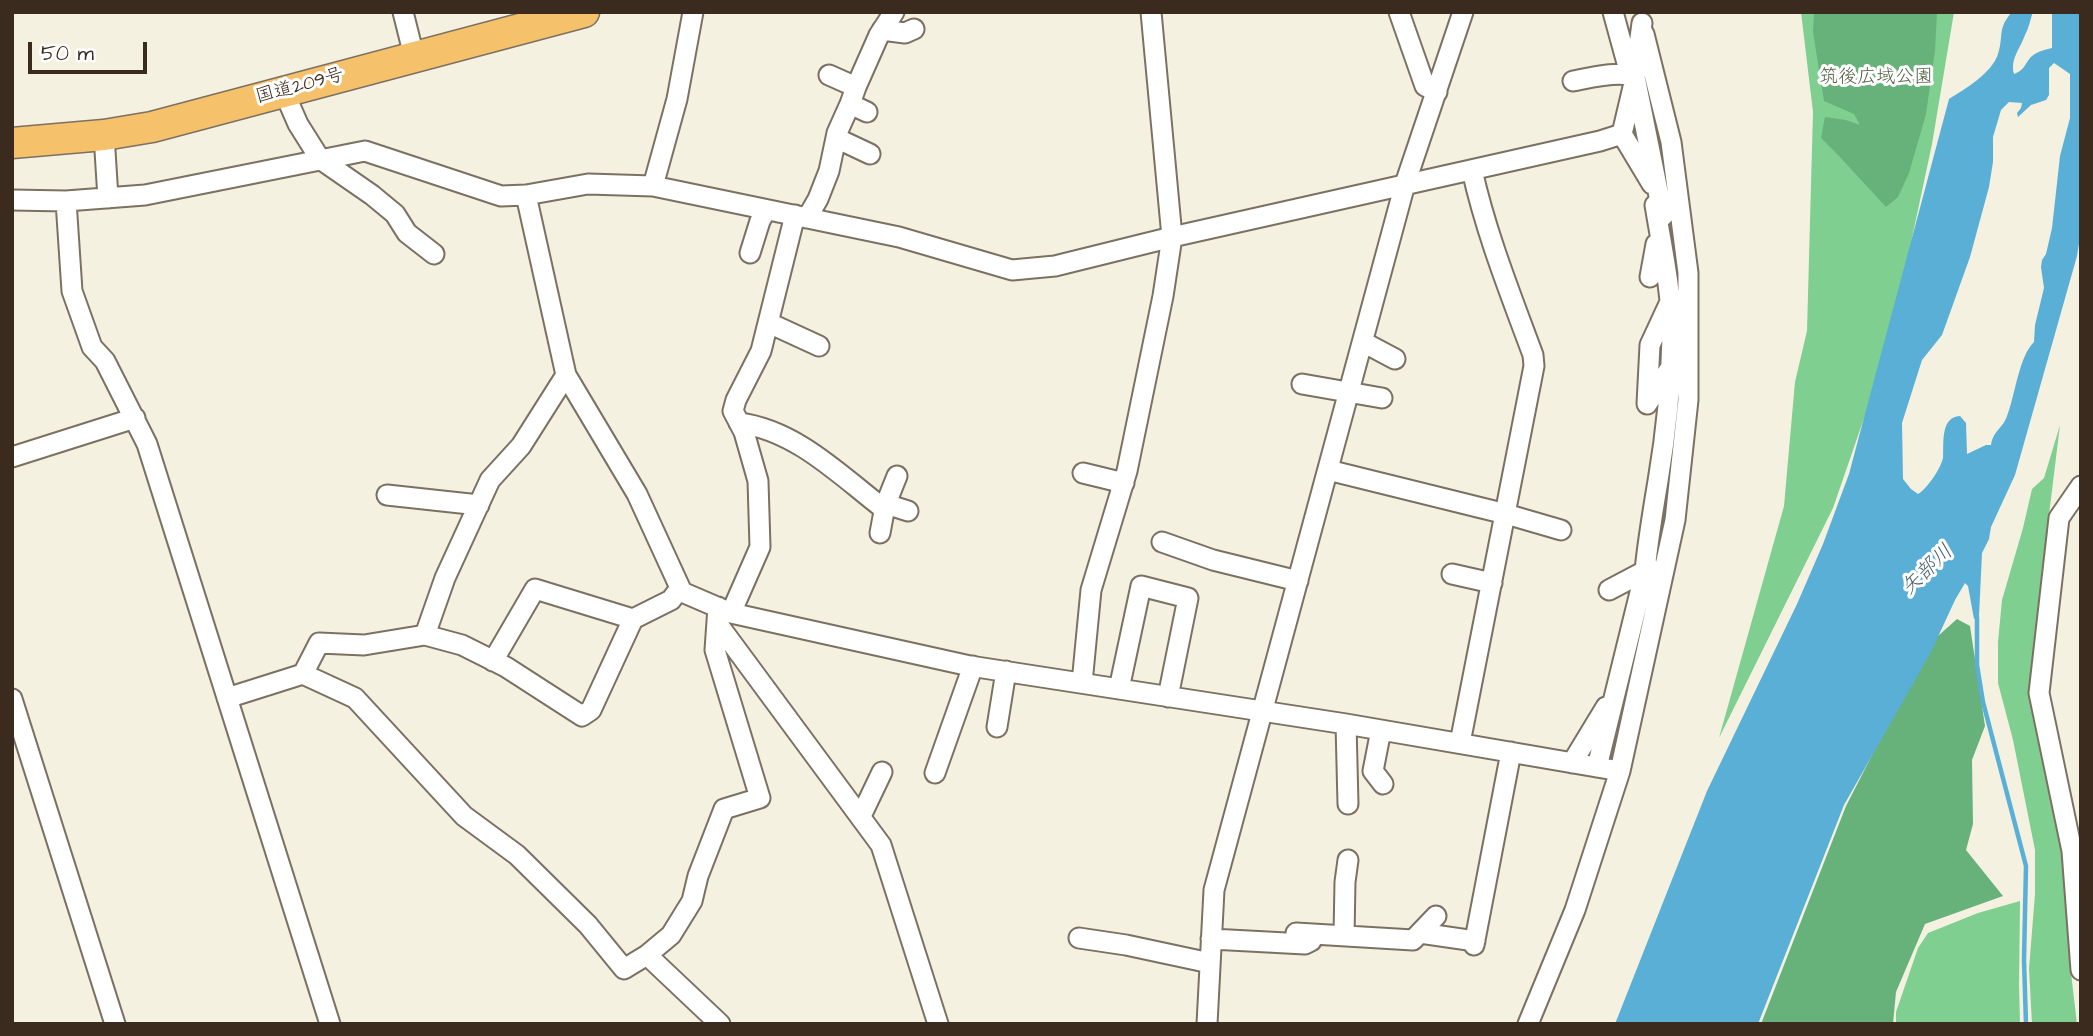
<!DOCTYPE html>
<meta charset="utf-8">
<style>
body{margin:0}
#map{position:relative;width:2093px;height:1036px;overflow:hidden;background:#f4f1e0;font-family:"Architects Daughter",sans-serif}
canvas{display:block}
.frame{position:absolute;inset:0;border:14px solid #3b2a1e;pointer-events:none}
.scale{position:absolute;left:28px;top:42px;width:119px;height:32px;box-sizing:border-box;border:4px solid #3b2a1e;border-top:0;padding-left:9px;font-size:21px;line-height:24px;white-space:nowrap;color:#3b2a1e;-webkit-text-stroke:5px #fff;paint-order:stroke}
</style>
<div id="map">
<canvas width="2093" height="1036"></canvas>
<div class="frame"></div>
<div class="scale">50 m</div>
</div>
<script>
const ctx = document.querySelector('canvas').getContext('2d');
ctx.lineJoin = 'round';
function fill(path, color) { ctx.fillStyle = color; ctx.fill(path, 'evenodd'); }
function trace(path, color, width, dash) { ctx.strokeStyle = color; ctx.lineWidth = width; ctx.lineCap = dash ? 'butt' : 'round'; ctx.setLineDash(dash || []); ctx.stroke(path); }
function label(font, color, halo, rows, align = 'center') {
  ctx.font = font + ' "Architects Daughter","Klee One",sans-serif'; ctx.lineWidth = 6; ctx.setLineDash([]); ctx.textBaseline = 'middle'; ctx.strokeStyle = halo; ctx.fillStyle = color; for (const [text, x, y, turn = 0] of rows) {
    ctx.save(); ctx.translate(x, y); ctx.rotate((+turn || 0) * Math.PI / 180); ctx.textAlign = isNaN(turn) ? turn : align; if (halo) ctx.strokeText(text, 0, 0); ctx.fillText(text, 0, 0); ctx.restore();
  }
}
fill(new Path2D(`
 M 1801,12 L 1954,12 L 1932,144 L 1889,346 L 1833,508 L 1719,738 L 1784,506 L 1795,382 L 1807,331 L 1813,112 Z
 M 2060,425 L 2047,531 L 2032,687 L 2046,779 L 2053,796 L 2066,874 L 2071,973 L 2077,1024 L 2032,1024 L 2029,969 L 2035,894 L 2035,850 L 2013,740 L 1998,683 L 1998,642 L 2002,600 L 2023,528 L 2032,489 L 2044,478 Z
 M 2020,901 L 2019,984 L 2020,1024 L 1896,1024 L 1896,1012 L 1918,948 L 1928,933 L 1978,913 Z`), '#7ecf90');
fill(new Path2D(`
 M 1937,12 L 1935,51 L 1926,114 L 1909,173 L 1898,197 L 1886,207 L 1839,156 L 1821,138 L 1825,117 L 1846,120 L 1860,125 L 1854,114 L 1824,101 L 1813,32 L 1814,13 Z
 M 1957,619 L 1970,626 L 1985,726 L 1972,760 L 1973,824 L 1966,850 L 2003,896 L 1925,924 L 1896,992 L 1893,1024 L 1761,1024 L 1846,806 L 1929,644 Z`), '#66b27a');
fill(new Path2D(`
 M 2012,12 L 2033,12 C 2030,20 2029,28 2025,35 C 2020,49 2010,59 2014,74 C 2024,70 2024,66 2030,58 C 2035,52 2044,50 2052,48 L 2052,12 L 2081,12 L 2081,231 L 2077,256 L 2015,475 L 1991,527 L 1989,539 L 1982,553 L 1979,616 L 1974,619 L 1968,586 L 1965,583 L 1955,600 L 1931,652 L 1844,805 L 1758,1024 L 1615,1024 L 1707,791 L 1797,604 L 1823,544 L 1849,474 L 1949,99 C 1965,89 1992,73 1998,54 C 2004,35 1997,29 2012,12 ZM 2054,63 L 2070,74 L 2070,118 L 2060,156 L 2052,228 L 2046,254 L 2042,260 L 2041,267 L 2044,288 L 2035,325 L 2034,342 C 2019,356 2015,396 2007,416 C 2003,428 1993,431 1991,445 L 1986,445 L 1967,454 L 1966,423 L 1960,416 C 1940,417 1944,444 1943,458 C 1941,468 1927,489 1918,494 L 1911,489 L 1903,479 L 1902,423 L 1922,360 L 1942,335 L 1970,257 L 1989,187 L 1993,162 L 1993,137 L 2001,110 L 2009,102 L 2022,103 L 2021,108 L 2017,113 L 2018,117 L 2031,105 L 2046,100 L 2049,95 L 2049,68 Z`), '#5aafd6');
trace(new Path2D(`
 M 1977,617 L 1977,665 L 1983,702 L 2026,866 L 2024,960 L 2026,1024`), '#5aafd6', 4.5);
const minor = new Path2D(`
 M 403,12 L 414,56
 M 1399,12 L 1425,86 L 1437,92
 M 1613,12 L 1630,74
 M 882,30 L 905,33 L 914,29
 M 829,75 L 856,87
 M 1573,81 C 1589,78 1620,70 1635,77 L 1663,216
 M 284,92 L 298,124 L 320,159 L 372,195 L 395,214 L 407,233 L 434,254
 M 850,104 L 867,112
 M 1622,134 L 1652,184
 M 104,135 L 108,198
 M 836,138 L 870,154
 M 653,186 L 677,99 L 693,12
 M 526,195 L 566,375 L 637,494 L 682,592 L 731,613 L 970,666 L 1346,724 L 1620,771
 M 12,200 L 66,201 L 145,195 L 365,151 L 501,196 L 526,195 L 588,184 L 653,186 L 899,237 L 1012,270 L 1055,266 L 1172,237 L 1600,141 L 1622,134 L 1634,83 L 1642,23
 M 66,201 L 72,291 L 92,347 L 105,361 L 147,444 L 330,1024
 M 807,218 L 818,199 L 829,171 L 837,133 L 850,104 L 856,87 L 879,35 L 894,12
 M 750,253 L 760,221 L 766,210
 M 1650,277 L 1656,244
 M 1669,304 L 1650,345 L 1647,404 L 1669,370
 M 769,323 L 819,346
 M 1363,342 L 1395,359
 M 1302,384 L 1382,398
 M 739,423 C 796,430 841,476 884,509
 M 12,457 L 135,418
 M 1328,470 L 1506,514 L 1561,530
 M 1083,473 L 1124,483
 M 2081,486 L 2059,518 L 2039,693 L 2072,851 L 2081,970
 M 387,495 L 479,505
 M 886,504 L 908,511
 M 880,533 L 885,506 L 897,476
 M 1162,542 L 1213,560 L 1298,581
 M 1452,574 L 1492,583
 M 1609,590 L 1645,571 C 1648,540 1653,511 1658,481 C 1666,434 1671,385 1672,337 C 1672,293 1662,248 1655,205
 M 731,613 L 760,547 L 758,481 L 744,432 L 733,411 L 736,400 L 761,351 L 795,215
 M 717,623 L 881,845 L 938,1024
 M 425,635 L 462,645 L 506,667 L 582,716 L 591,710 L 633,619
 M 493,661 L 535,589 L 633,619 L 671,600 L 680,588
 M 303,674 L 319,643 L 364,645 L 425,635 L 445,578 L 490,480 L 521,446 L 566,375
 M 1082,683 L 1091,590 L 1127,471 L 1163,296 L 1172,237 L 1151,12
 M 1119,689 L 1141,586 L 1188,598 L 1168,697
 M 227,698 L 303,674 L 355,698 L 464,816 L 517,855 L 588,925 L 624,969 L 647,955 L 671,935 L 692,901 L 698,876 L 724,809 L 760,798 L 715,650 L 718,607
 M 12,699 L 115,1024
 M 1346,724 L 1348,804
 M 997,727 L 1006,671
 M 1381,730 L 1373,771 L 1383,784
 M 1460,743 L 1534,366 L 1533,355 C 1510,293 1486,233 1472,170
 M 1572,763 L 1606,707
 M 1597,767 L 1647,564
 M 935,773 L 973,666
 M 861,816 L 882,772
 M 1296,933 L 1413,940 L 1436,916
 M 1420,933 L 1475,941
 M 1344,936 L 1345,882 L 1348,860
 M 1079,938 L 1126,945 L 1210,963
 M 1211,939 L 1305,944 L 1311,941
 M 1474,945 L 1511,752
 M 647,955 L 720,1024
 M 1207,1024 L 1214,890 L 1405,184 L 1463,12
 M 1528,1024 L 1575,910 L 1620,771 L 1675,520 L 1688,400 L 1688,273 L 1671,142 L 1644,34`);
const highway = new Path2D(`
 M 12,143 L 104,135 L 152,127 L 584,12`);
trace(minor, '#7c7062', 23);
trace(highway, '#7c7062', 33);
trace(minor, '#fff', 19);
trace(highway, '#f5c16b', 30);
label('19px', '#4f5c40', '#fff', [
 ["筑後広域公園",1876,78]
]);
label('19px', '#3b2a1e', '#fff', [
 ["国道209号",300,87,-15]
]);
label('italic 21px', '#475f68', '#fff', [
 ["矢部川",1928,571,-44]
]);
</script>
